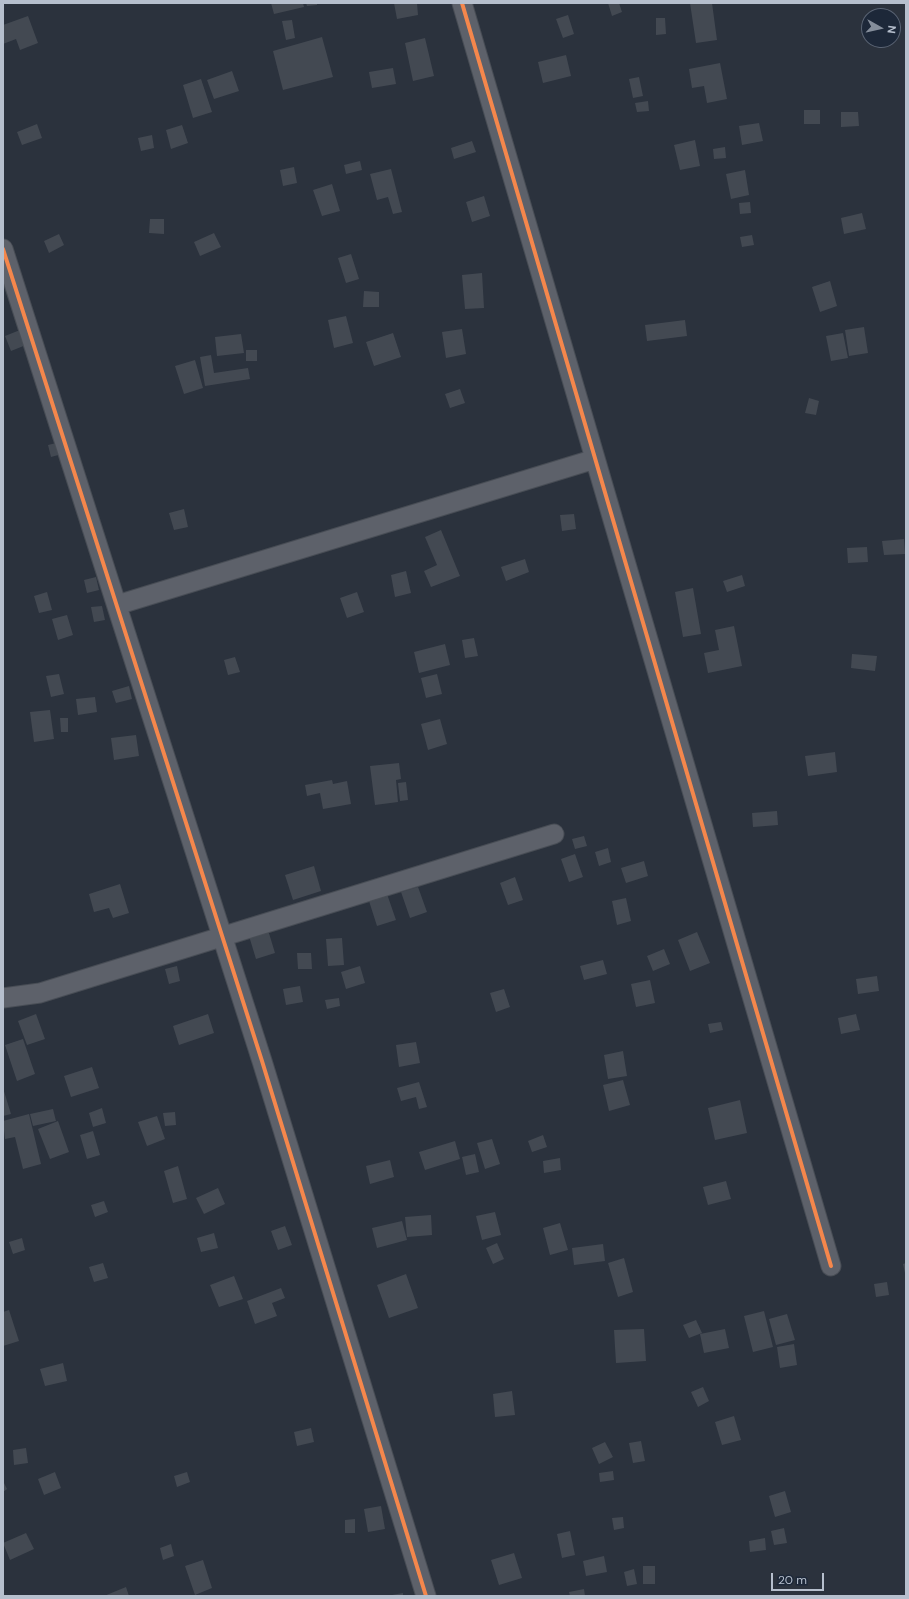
<!DOCTYPE html>
<style>
body{margin:0}
#map{position:relative;width:909px;height:1599px;overflow:hidden;background:#2b323d;font-family:"DM Sans",sans-serif}
canvas{display:block}
.frame{position:absolute;inset:0;border:4px solid #b6bfcd;pointer-events:none}
.north{position:absolute;left:861px;top:8px;width:40px;height:40px;box-sizing:border-box;background:#1d2839;border:1px solid #5a6474;border-radius:50%;rotate:98deg;font-size:11px;font-weight:700;line-height:16px;text-align:center;color:#b6bfcd}
.north::after{content:'';display:block;margin:auto;width:14px;height:18px;background:#858e9b;clip-path:polygon(50% 0,100% 100%,50% 72%,0 100%)}
.scale{position:absolute;left:771px;top:1573px;width:53px;height:18px;box-sizing:border-box;border:2px solid #b6bfcd;border-top:0;padding-left:5px;font-size:12px;line-height:14px;white-space:nowrap;color:#b6bfcd;-webkit-text-stroke:3px #1d2839;paint-order:stroke}
</style>
<div id="map">
<canvas width="909" height="1599"></canvas>
<div class="frame"></div>
<div class="north">N</div>
<div class="scale">20 m</div>
</div>
<script>
const ctx = document.querySelector('canvas').getContext('2d');
ctx.lineJoin = 'round';
function fill(path, color) { ctx.fillStyle = color; ctx.fill(path, 'evenodd'); }
function trace(path, color, width, dash) { ctx.strokeStyle = color; ctx.lineWidth = width; ctx.lineCap = dash ? 'butt' : 'round'; ctx.setLineDash(dash || []); ctx.stroke(path); }
fill(new Path2D(`
 M 271,3 L 303,3 L 304,7 L 274,14 Z
 M 306,3 L 317,3 L 317,5 L 307,6 Z
 M 394,3 L 417,3 L 418,15 L 397,19 Z
 M 608,3 L 619,3 L 622,12 L 612,16 Z
 M 690,3 L 712,3 L 717,40 L 696,43 Z
 M 568,15 L 574,34 L 563,38 L 556,19 Z
 M 28,16 L 38,43 L 20,50 L 16,39 L 3,44 L 3,25 Z
 M 656,18 L 665,18 L 666,34 L 656,35 Z
 M 292,20 L 295,38 L 286,40 L 282,21 Z
 M 322,37 L 333,77 L 283,90 L 273,51 Z
 M 425,38 L 434,76 L 413,81 L 405,43 Z
 M 566,55 L 571,76 L 543,83 L 538,62 Z
 M 720,63 L 727,99 L 707,103 L 704,86 L 692,88 L 689,69 Z
 M 393,68 L 396,84 L 372,88 L 369,72 Z
 M 232,71 L 239,91 L 214,99 L 207,80 Z
 M 639,77 L 643,96 L 633,98 L 629,79 Z
 M 201,79 L 212,112 L 193,118 L 183,85 Z
 M 648,101 L 649,111 L 637,112 L 635,103 Z
 M 804,110 L 820,110 L 820,124 L 804,124 Z
 M 841,112 L 858,112 L 859,126 L 841,127 Z
 M 759,123 L 763,141 L 742,145 L 739,126 Z
 M 37,124 L 42,138 L 22,145 L 17,132 Z
 M 182,125 L 188,143 L 171,149 L 166,130 Z
 M 152,135 L 154,148 L 141,151 L 138,138 Z
 M 695,140 L 700,166 L 680,170 L 674,145 Z
 M 472,141 L 476,152 L 454,159 L 451,148 Z
 M 725,147 L 726,158 L 714,159 L 713,149 Z
 M 360,161 L 362,170 L 346,174 L 344,165 Z
 M 294,167 L 297,183 L 283,186 L 280,170 Z
 M 391,169 L 402,212 L 393,214 L 388,197 L 377,200 L 370,174 Z
 M 745,170 L 749,195 L 731,199 L 726,174 Z
 M 332,184 L 340,211 L 322,216 L 313,190 Z
 M 484,196 L 490,216 L 472,222 L 466,202 Z
 M 750,202 L 751,213 L 740,214 L 739,203 Z
 M 862,213 L 866,229 L 844,234 L 841,218 Z
 M 150,219 L 164,219 L 164,234 L 149,233 Z
 M 214,233 L 221,247 L 200,256 L 194,242 Z
 M 59,234 L 64,245 L 49,253 L 44,241 Z
 M 752,235 L 754,245 L 742,247 L 740,237 Z
 M 351,254 L 359,279 L 346,283 L 338,258 Z
 M 482,273 L 484,308 L 465,309 L 462,275 Z
 M 830,281 L 837,306 L 820,312 L 812,287 Z
 M 364,291 L 379,292 L 379,307 L 363,307 Z
 M 346,316 L 353,343 L 334,348 L 328,320 Z
 M 685,320 L 687,336 L 647,341 L 645,325 Z
 M 864,327 L 868,353 L 849,356 L 845,330 Z
 M 462,329 L 466,354 L 446,358 L 442,332 Z
 M 20,330 L 26,345 L 11,351 L 5,336 Z
 M 393,333 L 401,357 L 374,366 L 366,342 Z
 M 843,333 L 848,358 L 831,361 L 826,336 Z
 M 241,334 L 244,353 L 217,356 L 215,337 Z
 M 246,350 L 257,350 L 257,361 L 246,361 Z
 M 211,355 L 214,373 L 248,368 L 250,379 L 205,386 L 200,357 Z
 M 195,360 L 203,388 L 184,394 L 175,366 Z
 M 460,389 L 465,403 L 450,408 L 445,394 Z
 M 809,398 L 819,401 L 816,415 L 805,413 Z
 M 60,442 L 62,454 L 51,457 L 48,445 Z
 M 184,509 L 188,527 L 174,530 L 169,513 Z
 M 574,514 L 576,529 L 562,531 L 560,515 Z
 M 441,530 L 460,576 L 431,587 L 424,571 L 437,565 L 425,537 Z
 M 904,539 L 905,554 L 884,555 L 882,541 Z
 M 867,547 L 868,562 L 848,563 L 847,548 Z
 M 525,559 L 529,572 L 506,581 L 501,567 Z
 M 406,571 L 411,593 L 395,597 L 391,575 Z
 M 742,575 L 745,586 L 727,592 L 723,581 Z
 M 96,577 L 99,590 L 87,593 L 84,580 Z
 M 693,588 L 701,634 L 683,637 L 675,592 Z
 M 47,592 L 52,610 L 39,613 L 34,596 Z
 M 357,592 L 364,612 L 347,618 L 340,598 Z
 M 102,606 L 105,620 L 94,622 L 91,607 Z
 M 67,615 L 73,635 L 58,640 L 52,619 Z
 M 734,626 L 742,666 L 708,673 L 704,653 L 719,650 L 715,630 Z
 M 474,638 L 478,656 L 465,658 L 462,640 Z
 M 445,644 L 450,665 L 419,673 L 414,652 Z
 M 852,654 L 877,656 L 875,671 L 851,668 Z
 M 235,657 L 240,672 L 228,675 L 224,660 Z
 M 59,674 L 64,694 L 51,697 L 46,676 Z
 M 437,674 L 442,694 L 426,698 L 421,678 Z
 M 129,686 L 132,699 L 116,703 L 112,691 Z
 M 95,697 L 97,712 L 78,715 L 76,699 Z
 M 50,710 L 54,739 L 34,742 L 30,712 Z
 M 60,718 L 68,718 L 68,732 L 61,732 Z
 M 440,719 L 447,744 L 428,750 L 421,724 Z
 M 136,735 L 139,756 L 114,760 L 111,738 Z
 M 835,752 L 837,772 L 808,776 L 805,756 Z
 M 399,763 L 401,779 L 396,780 L 398,802 L 375,805 L 370,766 Z
 M 332,780 L 333,784 L 347,781 L 351,804 L 323,809 L 320,793 L 307,796 L 305,785 Z
 M 406,782 L 408,800 L 400,801 L 398,783 Z
 M 777,811 L 778,825 L 753,827 L 752,813 Z
 M 584,836 L 587,846 L 575,849 L 572,839 Z
 M 608,848 L 611,862 L 599,866 L 595,852 Z
 M 575,854 L 583,877 L 569,882 L 561,859 Z
 M 644,861 L 648,876 L 626,883 L 621,868 Z
 M 314,866 L 321,891 L 293,900 L 285,875 Z
 M 515,877 L 523,900 L 508,905 L 500,883 Z
 M 120,884 L 129,913 L 113,918 L 109,908 L 94,912 L 89,894 Z
 M 418,887 L 427,912 L 410,918 L 401,892 Z
 M 387,894 L 396,920 L 377,926 L 369,901 Z
 M 626,898 L 631,921 L 617,925 L 612,901 Z
 M 268,930 L 275,953 L 256,959 L 249,936 Z
 M 697,932 L 710,963 L 690,971 L 678,940 Z
 M 342,938 L 344,965 L 328,966 L 326,939 Z
 M 664,949 L 670,964 L 653,971 L 647,956 Z
 M 297,953 L 311,953 L 312,969 L 298,969 Z
 M 603,960 L 607,974 L 584,980 L 580,966 Z
 M 177,966 L 180,981 L 169,984 L 165,969 Z
 M 360,966 L 365,983 L 346,989 L 341,972 Z
 M 877,976 L 879,991 L 858,994 L 856,979 Z
 M 650,980 L 655,1003 L 636,1007 L 631,984 Z
 M 300,986 L 303,1002 L 286,1005 L 283,989 Z
 M 504,989 L 510,1007 L 496,1012 L 490,993 Z
 M 339,998 L 340,1006 L 327,1009 L 325,1000 Z
 M 36,1014 L 45,1039 L 27,1045 L 18,1021 Z
 M 208,1014 L 214,1033 L 179,1045 L 173,1026 Z
 M 856,1014 L 860,1030 L 841,1034 L 838,1018 Z
 M 721,1022 L 723,1030 L 710,1033 L 708,1024 Z
 M 23,1039 L 35,1074 L 17,1081 L 5,1045 Z
 M 416,1042 L 420,1063 L 399,1067 L 396,1045 Z
 M 623,1051 L 627,1076 L 608,1079 L 604,1055 Z
 M 92,1067 L 99,1088 L 71,1097 L 64,1076 Z
 M 623,1080 L 630,1105 L 609,1111 L 603,1085 Z
 M 419,1082 L 427,1107 L 419,1109 L 416,1097 L 401,1101 L 397,1088 Z
 M 3,1088 L 11,1114 L 3,1116 Z
 M 740,1100 L 747,1133 L 715,1140 L 708,1108 Z
 M 102,1108 L 106,1123 L 93,1127 L 89,1113 Z
 M 53,1109 L 56,1121 L 33,1126 L 30,1114 Z
 M 175,1112 L 176,1125 L 165,1126 L 163,1113 Z
 M 29,1114 L 41,1164 L 23,1169 L 15,1137 L 5,1139 L 3,1121 Z
 M 157,1116 L 165,1139 L 147,1146 L 138,1122 Z
 M 58,1121 L 69,1152 L 50,1159 L 38,1129 Z
 M 93,1131 L 100,1155 L 87,1159 L 80,1135 Z
 M 543,1135 L 547,1147 L 532,1152 L 528,1141 Z
 M 492,1139 L 500,1164 L 485,1169 L 477,1143 Z
 M 455,1141 L 460,1159 L 425,1170 L 419,1152 Z
 M 475,1154 L 479,1172 L 466,1175 L 462,1157 Z
 M 560,1158 L 561,1170 L 544,1173 L 543,1161 Z
 M 390,1160 L 394,1177 L 370,1184 L 366,1166 Z
 M 178,1166 L 187,1199 L 173,1203 L 164,1171 Z
 M 726,1181 L 731,1199 L 708,1205 L 703,1187 Z
 M 218,1188 L 225,1204 L 204,1214 L 196,1198 Z
 M 104,1201 L 108,1212 L 95,1217 L 91,1205 Z
 M 495,1212 L 501,1235 L 482,1240 L 476,1216 Z
 M 431,1215 L 432,1235 L 407,1237 L 405,1217 Z
 M 402,1221 L 407,1240 L 377,1248 L 372,1228 Z
 M 560,1223 L 568,1250 L 550,1255 L 543,1228 Z
 M 285,1226 L 292,1245 L 278,1250 L 271,1231 Z
 M 214,1233 L 218,1248 L 201,1252 L 197,1238 Z
 M 22,1238 L 25,1250 L 13,1254 L 9,1242 Z
 M 497,1243 L 504,1259 L 493,1264 L 486,1248 Z
 M 603,1244 L 605,1261 L 574,1265 L 572,1248 Z
 M 624,1258 L 633,1292 L 618,1297 L 608,1263 Z
 M 103,1263 L 108,1278 L 94,1282 L 89,1267 Z
 M 906,1263 L 906,1273 L 905,1273 L 903,1264 Z
 M 406,1274 L 418,1308 L 389,1318 L 377,1285 Z
 M 234,1276 L 243,1299 L 219,1307 L 210,1285 Z
 M 887,1282 L 889,1295 L 876,1297 L 874,1284 Z
 M 281,1288 L 285,1298 L 272,1303 L 277,1316 L 255,1324 L 247,1301 Z
 M 9,1310 L 19,1341 L 3,1346 L 3,1312 Z
 M 764,1311 L 773,1347 L 753,1352 L 744,1316 Z
 M 787,1314 L 795,1340 L 776,1345 L 769,1319 Z
 M 696,1320 L 702,1333 L 689,1338 L 683,1325 Z
 M 644,1329 L 646,1361 L 616,1363 L 614,1330 Z
 M 725,1329 L 729,1348 L 704,1353 L 700,1334 Z
 M 794,1344 L 797,1365 L 780,1368 L 777,1347 Z
 M 63,1363 L 67,1381 L 45,1386 L 40,1369 Z
 M 703,1387 L 709,1401 L 698,1407 L 691,1392 Z
 M 512,1391 L 515,1415 L 495,1417 L 493,1394 Z
 M 734,1416 L 741,1440 L 722,1445 L 715,1422 Z
 M 311,1428 L 314,1442 L 297,1446 L 294,1432 Z
 M 641,1441 L 645,1461 L 633,1463 L 629,1443 Z
 M 605,1442 L 613,1457 L 599,1464 L 592,1448 Z
 M 26,1448 L 28,1463 L 14,1465 L 13,1450 Z
 M 613,1471 L 614,1480 L 600,1482 L 599,1473 Z
 M 55,1472 L 61,1488 L 44,1495 L 38,1479 Z
 M 187,1472 L 190,1482 L 177,1487 L 174,1476 Z
 M 3,1481 L 7,1489 L 3,1492 Z
 M 785,1491 L 791,1512 L 775,1517 L 769,1496 Z
 M 381,1506 L 385,1529 L 368,1532 L 364,1509 Z
 M 623,1517 L 624,1528 L 614,1530 L 612,1518 Z
 M 355,1519 L 355,1533 L 345,1533 L 345,1520 Z
 M 784,1528 L 787,1543 L 774,1545 L 771,1531 Z
 M 570,1531 L 575,1555 L 562,1558 L 557,1534 Z
 M 26,1533 L 34,1549 L 10,1560 L 3,1543 Z
 M 765,1538 L 766,1550 L 750,1552 L 749,1541 Z
 M 171,1544 L 174,1556 L 163,1560 L 160,1548 Z
 M 514,1553 L 522,1578 L 499,1585 L 491,1560 Z
 M 604,1556 L 607,1572 L 586,1576 L 583,1561 Z
 M 203,1560 L 212,1588 L 195,1595 L 185,1566 Z
 M 643,1566 L 655,1566 L 655,1584 L 643,1584 Z
 M 634,1569 L 637,1584 L 627,1586 L 624,1572 Z
 M 126,1587 L 129,1596 L 104,1596 Z
 M 584,1589 L 585,1596 L 570,1596 L 569,1592 Z
 M 403,1593 L 403,1596 L 392,1596 L 392,1595 Z`), '#434952');
const street = new Path2D(`
 M 462,3 L 831,1266
 M 3,249 L 262,1061 L 426,1596
 M 117,605 L 595,459
 M 3,998 L 40,993 L 554,834`);
trace(street, '#484d55', 21);
trace(street, '#5d616a', 19);
trace(new Path2D(`
 M 462,3 L 831,1266
 M 3,249 L 262,1061 L 426,1596`), '#f5874c', 4);
</script>
